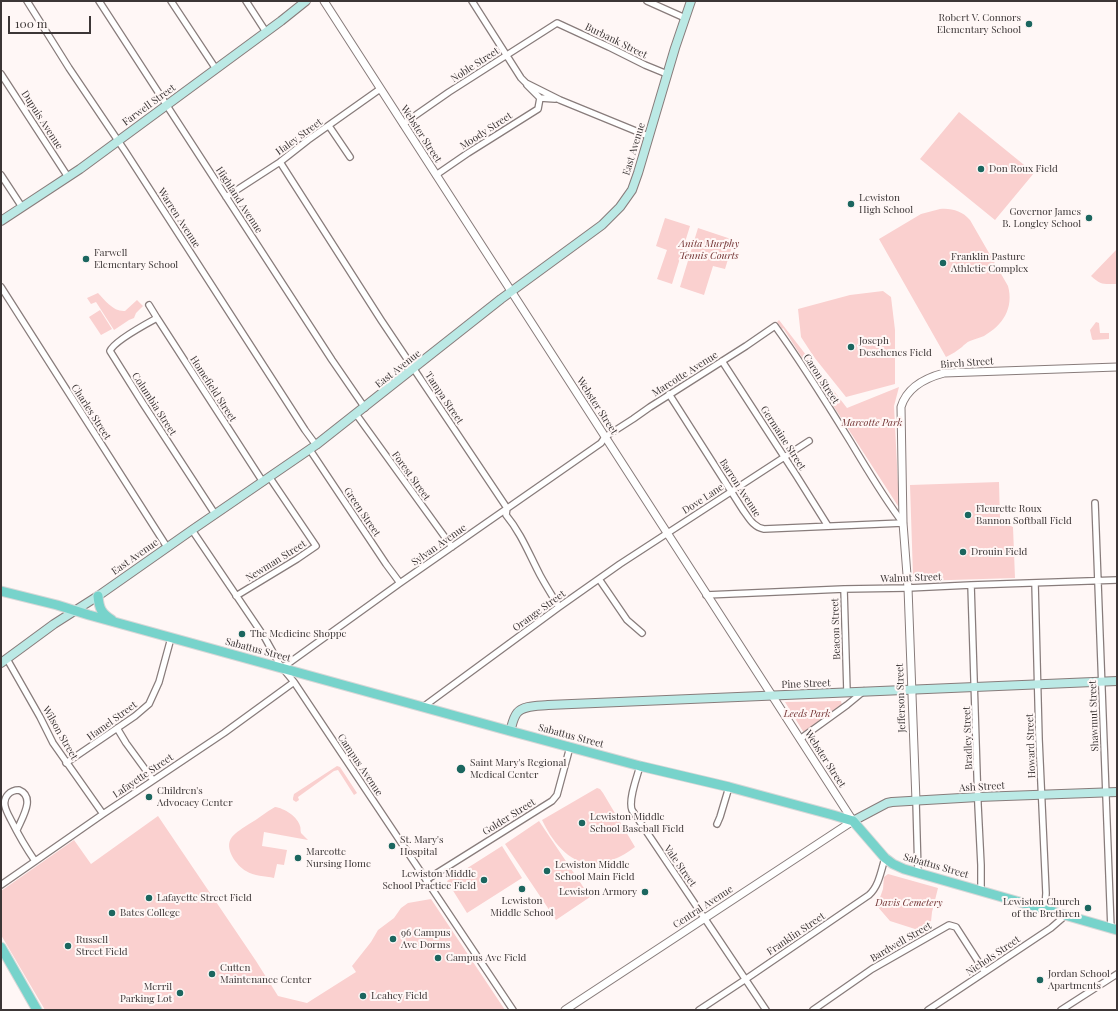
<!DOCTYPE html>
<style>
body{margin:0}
#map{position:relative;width:1118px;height:1011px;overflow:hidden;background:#fff7f6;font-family:"Playfair Display",serif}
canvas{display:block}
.frame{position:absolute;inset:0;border:2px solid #3c3636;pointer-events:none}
.scale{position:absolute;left:8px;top:16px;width:83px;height:18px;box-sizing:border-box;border:2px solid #3c3636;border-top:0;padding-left:5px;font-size:12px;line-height:14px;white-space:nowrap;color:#3c3636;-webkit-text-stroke:3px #fff7f6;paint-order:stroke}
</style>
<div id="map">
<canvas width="1118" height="1011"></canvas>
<div class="frame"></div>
<div class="scale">100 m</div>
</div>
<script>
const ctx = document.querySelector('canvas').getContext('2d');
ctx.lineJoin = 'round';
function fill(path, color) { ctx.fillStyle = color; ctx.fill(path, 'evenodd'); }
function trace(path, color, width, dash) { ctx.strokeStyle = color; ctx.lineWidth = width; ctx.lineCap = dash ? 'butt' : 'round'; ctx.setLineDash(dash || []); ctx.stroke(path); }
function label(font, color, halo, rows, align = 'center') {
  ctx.font = font + ' "Playfair Display",serif'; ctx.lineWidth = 4; ctx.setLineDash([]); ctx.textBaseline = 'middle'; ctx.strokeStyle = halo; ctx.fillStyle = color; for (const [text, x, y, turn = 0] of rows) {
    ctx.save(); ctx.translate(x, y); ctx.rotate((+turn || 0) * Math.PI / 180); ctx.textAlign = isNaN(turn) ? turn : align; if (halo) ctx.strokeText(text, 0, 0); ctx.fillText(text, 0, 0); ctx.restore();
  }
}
fill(new Path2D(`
 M 959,112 L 1034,173 L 995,220 L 920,159 Z
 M 940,209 C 952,208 962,211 970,220 L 1008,286 C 1014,308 1003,325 984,336 C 980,338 974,339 970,341 C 967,342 964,345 962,347 C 957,351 952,354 946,357 L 879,239 L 921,214 Z
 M 665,218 L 690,226 L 672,284 L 657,279 L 667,250 L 656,246 Z
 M 698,228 L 734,240 L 725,269 L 713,266 L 704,295 L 680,287 Z
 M 1117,249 L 1117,277 L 1116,284 C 1102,284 1101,285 1091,276 Z
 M 883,291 L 891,297 L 895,330 L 895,384 L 846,397 L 814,357 L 801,337 L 798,309 L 850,295 Z
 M 98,293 C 105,300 113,312 125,311 L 137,300 L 143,306 L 136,313 L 134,318 L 129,320 L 114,330 L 96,302 L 91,304 L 87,298 Z
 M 100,310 L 112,329 L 101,335 L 89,317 Z
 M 779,320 L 847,408 L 899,387 L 894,406 L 899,505 L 898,506 L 783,328 L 782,329 L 777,322 Z
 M 1096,322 L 1099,323 L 1100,333 L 1109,333 L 1109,339 L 1093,340 L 1092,339 L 1090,330 Z
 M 999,482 L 1000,521 L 1013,527 L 1015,578 L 919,581 L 913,576 L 910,485 Z
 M 841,701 L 842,705 L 804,733 L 785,702 Z
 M 337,766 L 340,767 L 357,793 L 354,795 L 338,770 L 334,771 L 298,797 L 299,800 L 296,802 L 293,800 L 293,798 L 294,794 Z
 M 597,788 L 600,789 L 603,793 L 635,847 C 594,878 563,864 542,820 Z
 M 275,807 C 284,808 298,817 300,826 C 301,828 300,830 301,833 L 308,840 L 264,832 L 262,846 L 287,850 L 284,865 L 277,864 L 274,878 C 265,876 254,876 246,871 C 237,866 223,848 232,837 C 236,832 243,828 249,824 C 258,819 266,812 275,807 Z
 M 158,816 L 256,961 L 278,996 L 307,1003 L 356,972 L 352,966 L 371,942 L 378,930 L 394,918 L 401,908 L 408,903 L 431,899 L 505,1010 L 45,1010 L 1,935 L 1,891 L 74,840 L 91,864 Z
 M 539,821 L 590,897 L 556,920 L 505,844 Z
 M 502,846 L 522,878 L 467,913 L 447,881 Z
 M 888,874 L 938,888 L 932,912 L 930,931 L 925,934 L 915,929 L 890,921 L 877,906 L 883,889 L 884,877 Z`), '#fad0cf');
const minor = new Path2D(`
 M 27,1 L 69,68 L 125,151 L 305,430 L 316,445
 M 99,1 L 332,360 L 365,408
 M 171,1 L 216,69
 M 246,1 L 266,32
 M 472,1 L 521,78 L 526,83 L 560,100 L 648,136
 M 647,1 L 685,18
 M 1,74 L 68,177
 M 527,85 L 540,98 L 555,99
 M 403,124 L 449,92 L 557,23 L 609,47 L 645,65 L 667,74
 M 329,126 L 350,157
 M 280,162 L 381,320 L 507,508 L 506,515 C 521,533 529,554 540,575 C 546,586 553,597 559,607
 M 1,175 L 22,207
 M 436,175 L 468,153 L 538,109 L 540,98
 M 226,197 L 280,162 L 308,140 L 380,89
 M 1,287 L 167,547
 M 149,305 L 157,318 L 263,482
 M 157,318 C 146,324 114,341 110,351 L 142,402 L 215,514
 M 722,361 L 796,475 L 828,526
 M 669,394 L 743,510 C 749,518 753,527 764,529 L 903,523
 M 356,414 L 452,547
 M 310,450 L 386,564 L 400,583
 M 1095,503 L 1111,929
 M 192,530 L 265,638 L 280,665 L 294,682 L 330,736 L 513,1010
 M 599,579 L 627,620 L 642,633
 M 1035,583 L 1039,739 L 1046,893 L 1045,909
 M 971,585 L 978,805 L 981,865 L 981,891
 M 844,589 L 847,692
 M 706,595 L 844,589 L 908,588 L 971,585 L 1117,580
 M 236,596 L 297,559 L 316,546 L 270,478
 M 7,659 L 40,717 L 53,743 L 103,814
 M 282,668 L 400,583 L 601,443 L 605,437 L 633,419 L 650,407 L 746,346 L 775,326 C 802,363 826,402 850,441 C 867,469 883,497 903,523
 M 423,707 L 559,607 L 620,564 L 809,441
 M 117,728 L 126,743 L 153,780
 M 800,739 L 847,705 L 864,691
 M 66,763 L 135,716 L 149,704 L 159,682 L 171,638
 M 640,766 C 637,777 628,800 632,810 L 766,1010
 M 916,801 L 918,873
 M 717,824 L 720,817 L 729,787
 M 17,830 C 22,818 36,797 19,790 C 10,790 3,797 5,806 C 6,811 9,816 11,820 C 18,834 26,848 35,861
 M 426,880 L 552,801 L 557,795 L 570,747
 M 1,885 L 103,814 L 224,733 L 294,682
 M 699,1010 L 746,979 L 869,895 C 879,886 881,871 885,858
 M 813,1010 L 872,969 L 949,925 L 956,927 L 985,972
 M 928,1010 L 1051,928 L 1066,915
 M 1061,1010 L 1117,974`);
const tertiary = new Path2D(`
 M 324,1 L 853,821 L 839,830 L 565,1010
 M 916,801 L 908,588 L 903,523 L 901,407 C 907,387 925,378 944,373 L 1117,367`);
const secondary = new Path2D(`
 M 1,221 L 80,169 L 281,21 L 306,1
 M 1,663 L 54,624 L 98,596 L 192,530 L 316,445 L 501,299 L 602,225 L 620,207 L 632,190 L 638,173 L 675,48 L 691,1
 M 510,731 C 512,726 513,718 517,713 C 523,705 539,706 548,705 L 1117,681
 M 853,821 L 887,803 L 892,802 L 978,797 L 1117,792`);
const primary = new Path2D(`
 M 1,591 L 57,605 L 89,615 L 510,731 L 640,766 L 729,787 L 833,815 L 853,821 L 885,858 L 893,864 L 904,869 L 981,891 L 1117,930
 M 98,596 C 99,608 101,613 112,620
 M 1,947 L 37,1010`);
trace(minor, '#887c7b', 8);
trace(tertiary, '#887c7b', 9);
trace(secondary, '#887c7b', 10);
trace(primary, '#d8d7d7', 11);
trace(minor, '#fff', 5.5);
trace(tertiary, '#fff', 7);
trace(secondary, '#bbe9e5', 8);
trace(primary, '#77d3cb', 9);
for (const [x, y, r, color] of [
 [1029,24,4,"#1b665f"],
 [981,169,4,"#1b665f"],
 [851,204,4,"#1b665f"],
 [1089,218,4,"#1b665f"],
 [86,259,4,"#1b665f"],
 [943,263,4,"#1b665f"],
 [851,347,4,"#1b665f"],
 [968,515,4,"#1b665f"],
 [963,552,4,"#1b665f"],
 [242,634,4,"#1b665f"],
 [461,769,5,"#1b665f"],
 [149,797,4,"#1b665f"],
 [582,823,4,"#1b665f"],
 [392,846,4,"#1b665f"],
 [298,858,4,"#1b665f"],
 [547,871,4,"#1b665f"],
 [484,880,4,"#1b665f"],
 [522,889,4,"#1b665f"],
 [645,892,4,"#1b665f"],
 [149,898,4,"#1b665f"],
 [1088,908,4,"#1b665f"],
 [112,913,4,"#1b665f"],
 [393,939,4,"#1b665f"],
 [68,946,4,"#1b665f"],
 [438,958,4,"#1b665f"],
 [212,974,4,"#1b665f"],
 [1040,980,4,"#1b665f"],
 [180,993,4,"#1b665f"],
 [363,996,4,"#1b665f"]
]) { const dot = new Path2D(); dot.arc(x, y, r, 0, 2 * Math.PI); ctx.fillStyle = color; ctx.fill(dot); trace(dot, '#fff7f6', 1.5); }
label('10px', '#3c3636', '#fff7f6', [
 ["Robert V. Connors",1021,18,"right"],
 ["Elementary School",1021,30,"right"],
 ["Don Roux Field",989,169],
 ["Lewiston",859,198],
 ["High School",859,210],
 ["Governor James",1081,212,"right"],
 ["B. Longley School",1081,224,"right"],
 ["Farwell",94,253],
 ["Elementary School",94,265],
 ["Franklin Pasture",951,257],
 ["Athletic Complex",951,269],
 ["Joseph",859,341],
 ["Deschenes Field",859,353],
 ["Fleurette Roux",976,509],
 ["Bannon Softball Field",976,521],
 ["Drouin Field",971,552],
 ["The Medicine Shoppe",250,634],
 ["Saint Mary's Regional",470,763],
 ["Medical Center",470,775],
 ["Children's",157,791],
 ["Advocacy Center",157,803],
 ["Lewiston Middle",590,817],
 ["School Baseball Field",590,829],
 ["St. Mary's",400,840],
 ["Hospital",400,852],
 ["Marcotte",306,852],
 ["Nursing Home",306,864],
 ["Lewiston Middle",555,865],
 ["School Main Field",555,877],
 ["Lewiston Middle",476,874,"right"],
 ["School Practice Field",476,886,"right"],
 ["Lewiston Armory",637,892,"right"],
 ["Lafayette Street Field",157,898],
 ["Lewiston",522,901,"center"],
 ["Middle School",522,913,"center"],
 ["Lewiston Church",1080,902,"right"],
 ["of the Brethren",1080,914,"right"],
 ["Bates College",120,913],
 ["96 Campus",401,933],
 ["Ave Dorms",401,945],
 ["Russell",76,940],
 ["Street Field",76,952],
 ["Campus Ave Field",446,958],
 ["Cutten",220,968],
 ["Maintenance Center",220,980],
 ["Jordan School",1048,974],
 ["Apartments",1048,986],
 ["Merril",172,987,"right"],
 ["Parking Lot",172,999,"right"],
 ["Leahey Field",371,996]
], 'left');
label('10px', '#3c3636', '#fff7f6', [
 ["Burbank Street",616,41,26],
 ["Noble Street",475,65,-33],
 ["Farwell Street",149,105,-36],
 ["Dupuis Avenue",42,120,57],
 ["Moody Street",486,131,-33],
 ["Webster Street",421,134,57],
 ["Haley Street",299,137,-36],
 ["East Avenue",634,149,-73],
 ["Highland Avenue",239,200,57],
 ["Warren Avenue",179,218,57],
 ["Birch Street",967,363,-4],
 ["East Avenue",398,369,-38],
 ["Marcotte Avenue",685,374,-32],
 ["Caron Street",821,379,57],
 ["Homefield Street",213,389,57],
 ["Tampa Street",444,398,56],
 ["Columbia Street",154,404,57],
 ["Webster Street",597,406,57],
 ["Charles Street",91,412,57],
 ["Germaine Street",783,438,57],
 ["Forest Street",411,476,54],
 ["Barron Avenue",740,488,57],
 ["Dove Lane",703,499,-33],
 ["Green Street",362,512,56],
 ["Sylvan Avenue",439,545,-35],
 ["East Avenue",135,557,-35],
 ["Newman Street",276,561,-32],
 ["Walnut Street",911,578,-2],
 ["Orange Street",539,611,-36],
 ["Beacon Street",836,629,-92],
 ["Sabattus Street",258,650,15],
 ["Pine Street",806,684,-2],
 ["Jefferson Street",901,698,-92],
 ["Shawmut Street",1094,716,-92],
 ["Hamel Street",112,721,-36],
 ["Wilson Street",60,733,60],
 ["Sabattus Street",571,736,15],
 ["Bradley Street",968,738,-92],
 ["Howard Street",1031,746,-92],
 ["Webster Street",825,759,57],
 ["Campus Avenue",360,765,56],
 ["Lafayette Street",143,776,-34],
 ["Ash Street",982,787,-3],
 ["Golder Street",509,817,-32],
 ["Vale Street",680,866,55],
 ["Sabattus Street",936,866,16],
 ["Central Avenue",703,907,-33],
 ["Franklin Street",796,934,-34],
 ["Bardwell Street",901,942,-30],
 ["Nichols Street",993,956,-34]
]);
label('italic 10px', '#743535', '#fff7f6', [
 ["Anita Murphy",709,244],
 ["Tennis Courts",709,256],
 ["Marcotte Park",872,423],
 ["Leeds Park",807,714],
 ["Davis Cemetery",909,903]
]);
</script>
